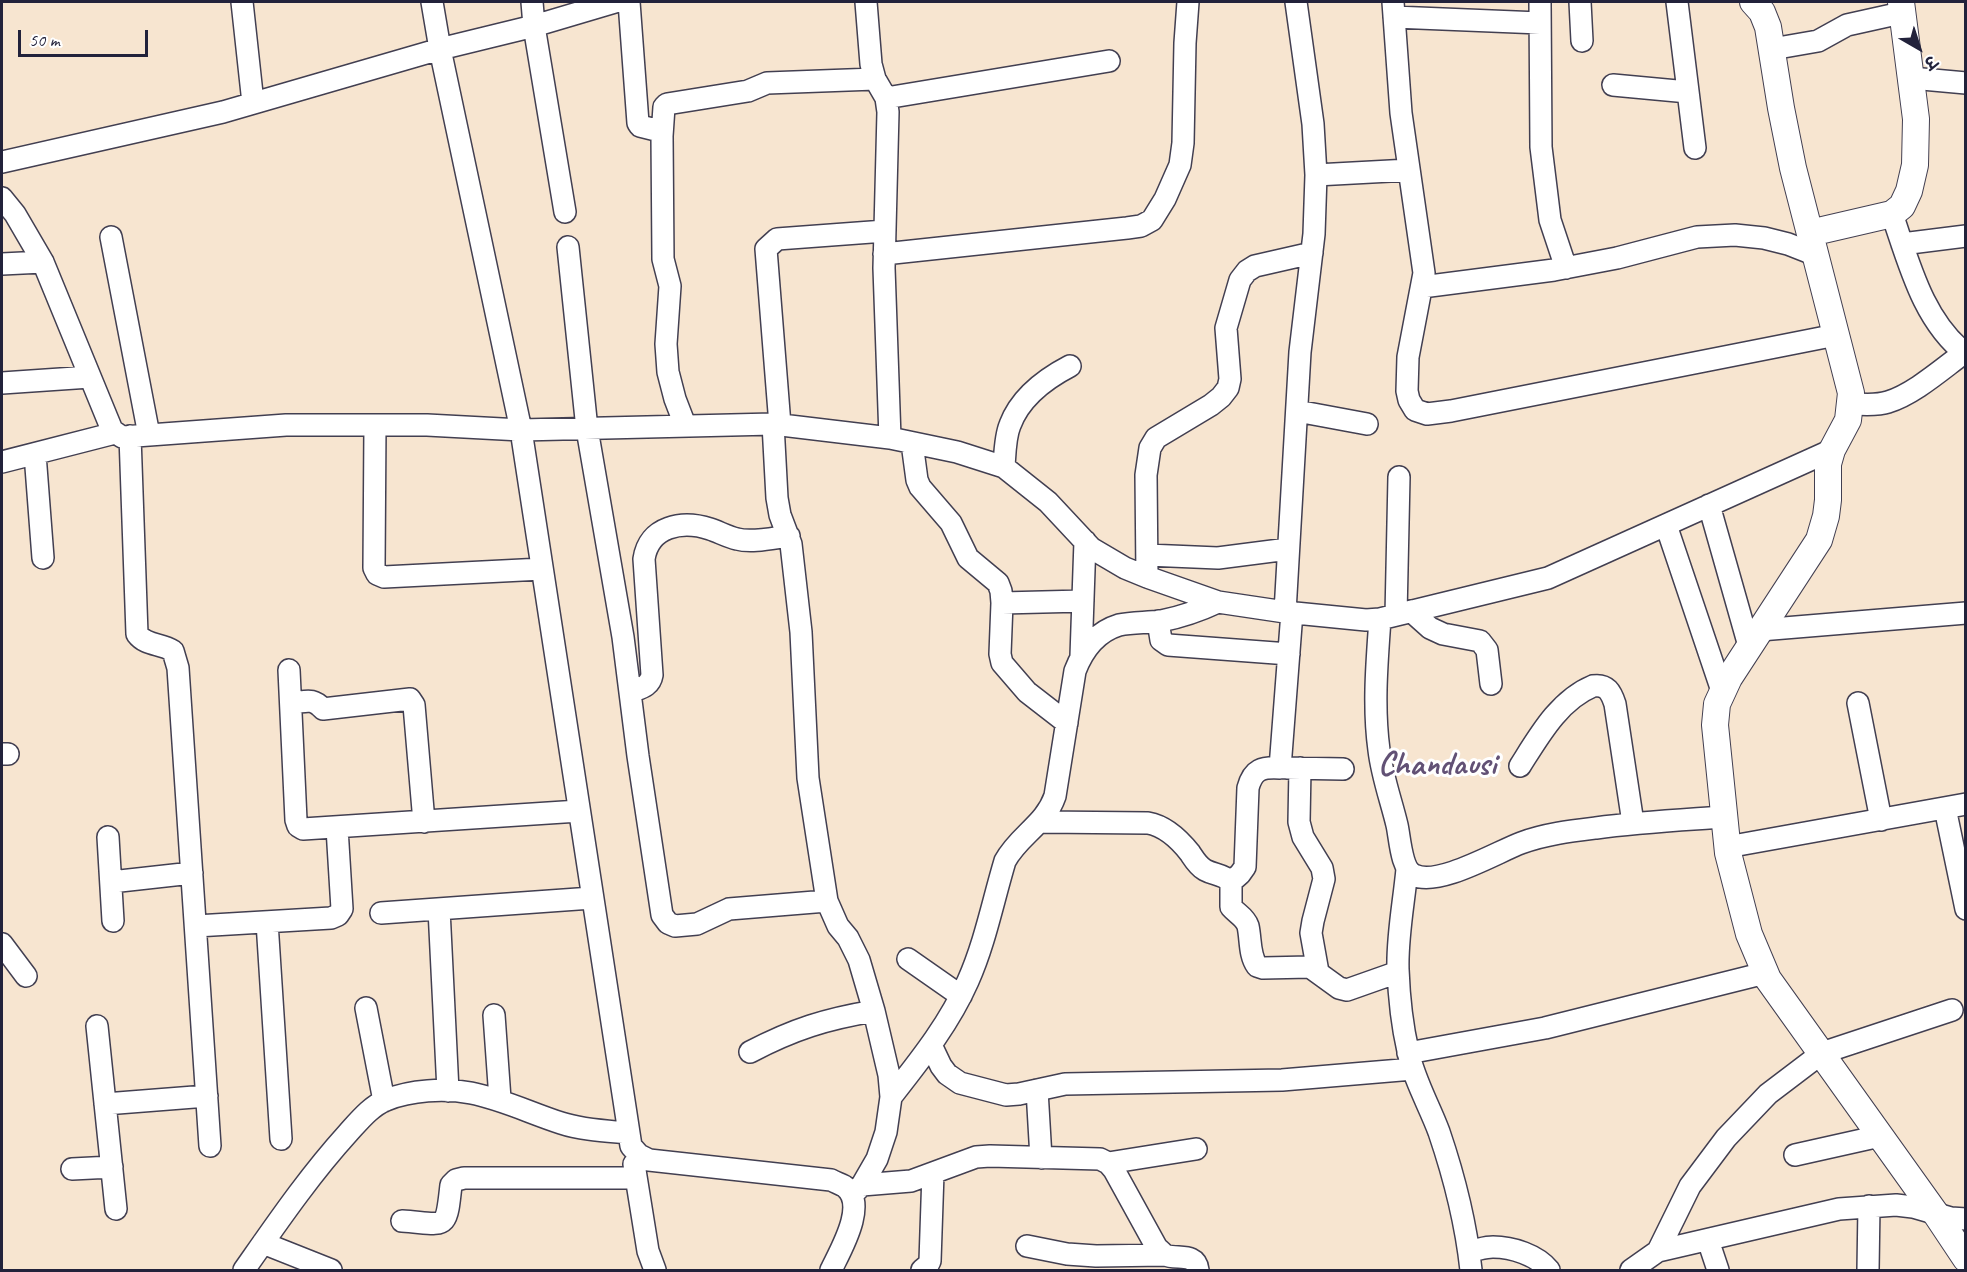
<!DOCTYPE html>
<meta charset="utf-8">
<style>
body{margin:0}
#map{position:relative;width:1967px;height:1272px;overflow:hidden;background:#f7e5d0;font-family:Caveat,"Playpen Sans Deva",sans-serif}
canvas{display:block}
.frame{position:absolute;inset:0;border:3px solid #22223b;pointer-events:none}
.north{position:absolute;left:1889px;top:18px;width:60px;height:60px;-webkit-text-stroke:4px #fff;paint-order:stroke;rotate:141deg;font-size:16px;font-weight:700;line-height:24px;text-align:center;color:#22223b}
.north::after{content:'';display:block;margin:auto;width:21px;height:27px;background:#22223b;clip-path:polygon(50% 0,100% 100%,50% 72%,0 100%)}
.scale{position:absolute;left:18px;top:30px;width:130px;height:27px;box-sizing:border-box;border:3px solid #22223b;border-top:0;padding-left:8px;font-size:18px;line-height:21px;white-space:nowrap;color:#22223b;-webkit-text-stroke:4px #fff;paint-order:stroke}
</style>
<div id="map">
<canvas width="1967" height="1272"></canvas>
<div class="frame"></div>
<div class="north">उ</div>
<div class="scale">50 m</div>
</div>
<script>
const ctx = document.querySelector('canvas').getContext('2d');
ctx.lineJoin = 'round';
function trace(path, color, width, dash) { ctx.strokeStyle = color; ctx.lineWidth = width; ctx.lineCap = dash ? 'butt' : 'round'; ctx.setLineDash(dash || []); ctx.stroke(path); }
function label(font, color, halo, rows, align = 'center') {
  ctx.font = font + ' Caveat,sans-serif'; ctx.lineWidth = 6; ctx.setLineDash([]); ctx.textBaseline = 'middle'; ctx.strokeStyle = halo; ctx.fillStyle = color; for (const [text, x, y, turn = 0] of rows) {
    ctx.save(); ctx.translate(x, y); ctx.rotate((+turn || 0) * Math.PI / 180); ctx.textAlign = isNaN(turn) ? turn : align; if (halo) ctx.strokeText(text, 0, 0); ctx.fillText(text, 0, 0); ctx.restore();
  }
}
const minor = new Path2D(`
 M 242,2 L 253,103
 M 432,2 L 440,49 L 521,430 L 631,1146 L 639,1155 L 649,1160 L 831,1180 C 835,1182 840,1184 844,1186 C 869,1203 840,1251 831,1270
 M 532,2 L 534,26 L 565,212
 M 629,2 L 638,123 L 640,126 L 660,131 L 662,136 L 663,259 L 670,286 L 666,344 L 668,372 L 675,399 L 685,425
 M 866,2 L 871,64 L 875,79 L 886,98 L 888,112 L 884,268 L 890,438
 M 1393,2 L 1401,113 L 1424,273 L 1408,357 L 1407,391 L 1409,400 L 1415,410 L 1427,414 L 1451,411 L 1836,335
 M 1540,2 L 1541,147 L 1550,220 L 1566,268
 M 1580,2 L 1582,41
 M 1677,2 L 1695,148
 M 1394,17 L 1540,23
 M 1772,49 L 1818,41 L 1847,25 L 1901,13
 M 1911,78 L 1966,83
 M 1613,85 L 1688,92
 M 886,98 L 1109,61
 M 662,136 L 664,107 L 667,104 L 748,91 L 767,83 L 875,79
 M 2,162 L 223,112 L 440,49 L 534,26 L 615,2
 M 1316,175 L 1409,170
 M 2,198 L 15,214 L 43,262 L 112,430 L 122,437 L 286,425 L 427,425 L 521,430 L 773,424 L 890,438 L 957,452 L 1004,467 L 1048,502 L 1091,548 L 1125,568 L 1147,577 L 1218,602 L 1285,612 L 1366,620 L 1380,619 L 1548,578 L 1832,450
 M 1892,214 C 1909,263 1923,321 1966,354
 M 111,237 L 149,435
 M 1902,244 L 1966,236
 M 568,247 L 587,429 L 623,637 L 638,756 L 662,915 L 668,923 L 675,926 L 697,924 L 729,909 L 827,901
 M 884,254 L 1127,228 L 1141,226 L 1152,220 L 1165,199 L 1180,165 L 1183,143 L 1185,43 L 1188,2
 M 2,264 L 43,262
 M 1422,287 L 1554,270 L 1617,258 L 1697,237 L 1735,235 L 1764,238 L 1788,244 L 1816,255
 M 2,383 L 90,377
 M 1851,404 C 1863,404 1876,406 1888,402 C 1914,394 1942,369 1964,353
 M 1297,411 L 1367,424
 M 773,424 L 777,498 L 780,515 L 791,544 L 801,632 L 808,778 L 827,901 L 838,926 L 848,938 L 859,960 L 874,1011 L 889,1075 L 891,1097 L 886,1132 L 877,1159 L 862,1185 L 852,1195
 M 375,425 L 374,568 L 377,574 L 384,577 L 542,569
 M 780,425 L 766,249 L 777,239 L 885,231
 M 130,436 L 137,634 C 146,646 161,643 173,651 L 178,668 L 210,1146
 M 912,443 L 917,480 L 920,487 L 951,523 L 968,558 L 998,583 L 1001,591 L 1002,603 L 1000,654 L 1002,663 L 1027,692 L 1067,723
 M 35,454 L 43,558
 M 2,462 L 115,433
 M 1004,467 C 1005,453 1005,437 1010,425 C 1020,398 1045,379 1070,366
 M 1709,505 L 1749,646
 M 1666,525 L 1722,691
 M 1147,555 L 1218,558 L 1288,549
 M 1147,577 L 1146,475 L 1150,448 L 1156,438 L 1211,405 L 1221,397 L 1228,388 L 1230,379 L 1226,328 L 1240,280 L 1247,271 L 1255,266 L 1312,253
 M 1002,603 L 1083,601
 M 1411,611 L 1430,628 L 1443,634 L 1480,641 L 1487,650 L 1491,684
 M 1285,612 L 1300,352 L 1314,234 L 1316,175 L 1313,124 L 1296,2
 M 1396,615 L 1399,477
 M 1380,619 C 1377,662 1373,706 1379,750 C 1382,776 1391,800 1397,825 C 1400,838 1401,869 1414,875 C 1438,887 1497,852 1521,843 C 1545,834 1571,831 1596,828 C 1639,822 1681,820 1723,817
 M 1158,621 L 1161,640 L 1168,645 L 1289,654
 M 1760,630 L 1966,613
 M 1081,656 L 1085,541
 M 289,670 L 296,820 L 298,826 L 303,829 L 579,811
 M 630,692 C 640,688 650,687 652,675 L 644,559 C 649,526 682,520 710,529 C 719,532 728,537 737,539 C 752,543 773,538 789,536
 M 291,703 C 306,702 312,697 323,709 L 410,699 L 414,705 L 424,822
 M 1858,703 L 1881,820
 M 2,754 L 8,754
 M 1520,766 C 1539,736 1559,700 1593,686 C 1607,684 1611,692 1615,704 L 1633,823
 M 1287,768 L 1343,769
 M 1300,768 L 1299,822 L 1303,837 L 1322,868 L 1324,879 L 1313,921 L 1311,933 L 1318,972
 M 1945,808 L 1966,909
 M 1041,822 L 1148,823 C 1165,826 1179,839 1190,853 C 1194,859 1198,866 1205,870 C 1214,875 1223,874 1231,882 L 1231,907 C 1237,914 1245,917 1248,926 C 1251,939 1249,955 1257,966 L 1263,968 L 1310,967 L 1339,988 L 1347,990 L 1398,972
 M 108,837 L 113,921
 M 1727,847 L 1966,804
 M 1407,869 C 1404,902 1397,936 1398,969 C 1399,996 1402,1025 1408,1051 C 1414,1080 1429,1105 1439,1132 C 1454,1176 1466,1224 1471,1270
 M 111,882 L 192,873
 M 1231,882 L 1240,874 L 1245,867 L 1248,788 C 1253,769 1262,767 1280,768 L 1292,612
 M 439,909 L 448,1091
 M 381,913 L 592,898
 M 267,922 L 281,1139
 M 196,926 L 331,918 L 338,915 L 342,909 L 337,828
 M 2,944 L 26,976
 M 908,959 L 961,996
 M 366,1008 L 384,1101
 M 494,1015 L 500,1099
 M 97,1026 L 116,1209
 M 931,1045 L 941,1066 L 947,1074 L 960,1083 L 1006,1095 L 1019,1094 L 1065,1084 L 1282,1080 L 1413,1069
 M 750,1052 C 794,1029 826,1019 874,1011
 M 1408,1053 L 1545,1028 L 1765,973
 M 1037,1090 L 1041,1158
 M 891,1097 C 920,1060 949,1024 968,981 C 985,943 993,901 1005,861 C 1019,835 1045,825 1055,796 L 1075,671 C 1083,650 1096,632 1119,625 C 1132,622 1147,623 1161,621 C 1181,617 1199,611 1218,602
 M 105,1104 L 207,1096
 M 1795,1155 L 1880,1136
 M 1108,1163 L 1196,1149
 M 634,1164 L 648,1251 L 655,1270
 M 72,1169 L 112,1167
 M 862,1185 L 911,1181 L 976,1157 L 990,1156 L 1100,1159 L 1108,1163 L 1114,1170 L 1157,1248 C 1160,1250 1162,1253 1165,1255 C 1177,1260 1196,1252 1198,1270
 M 402,1221 C 447,1224 446,1232 451,1185 L 456,1180 L 464,1178 L 636,1178
 M 1708,1240 L 1718,1270
 M 263,1243 L 331,1270
 M 1027,1246 L 1067,1254 L 1096,1256 L 1165,1255
 M 1469,1251 C 1477,1250 1485,1247 1493,1247 C 1512,1247 1537,1255 1549,1270
 M 1658,1251 L 1690,1186 L 1726,1138 L 1768,1094 L 1822,1053 L 1952,1010
 M 244,1270 C 277,1223 309,1176 348,1133 C 359,1121 371,1106 386,1100 C 411,1090 444,1088 471,1093 C 502,1099 530,1113 561,1123 C 582,1130 606,1131 628,1133
 M 922,1270 L 928,1265 L 930,1261 L 933,1173
 M 1631,1270 L 1658,1251 L 1839,1209 L 1896,1205 L 1913,1207 L 1951,1218 L 1966,1219
 M 1868,1270 L 1869,1206`);
const tertiary = new Path2D(`
 M 1753,2 L 1762,12 L 1768,27 L 1781,108 L 1793,168 L 1851,393 L 1848,420 L 1832,450 L 1828,464 L 1828,500 L 1826,516 L 1819,540 L 1729,678 L 1717,704 L 1715,725 L 1728,853 L 1749,934 L 1768,979 L 1936,1214 L 1966,1259
 M 1810,233 L 1892,214 L 1902,206 L 1909,191 L 1915,165 L 1916,119 L 1901,2`);
trace(minor, '#423f51', 24);
trace(tertiary, '#423f51', 28);
trace(minor, '#fff', 21);
trace(tertiary, '#fff', 26);
label('bold 33px', '#625175', '#fff', [
 ["Chandausi",1437,765]
]);
</script>
